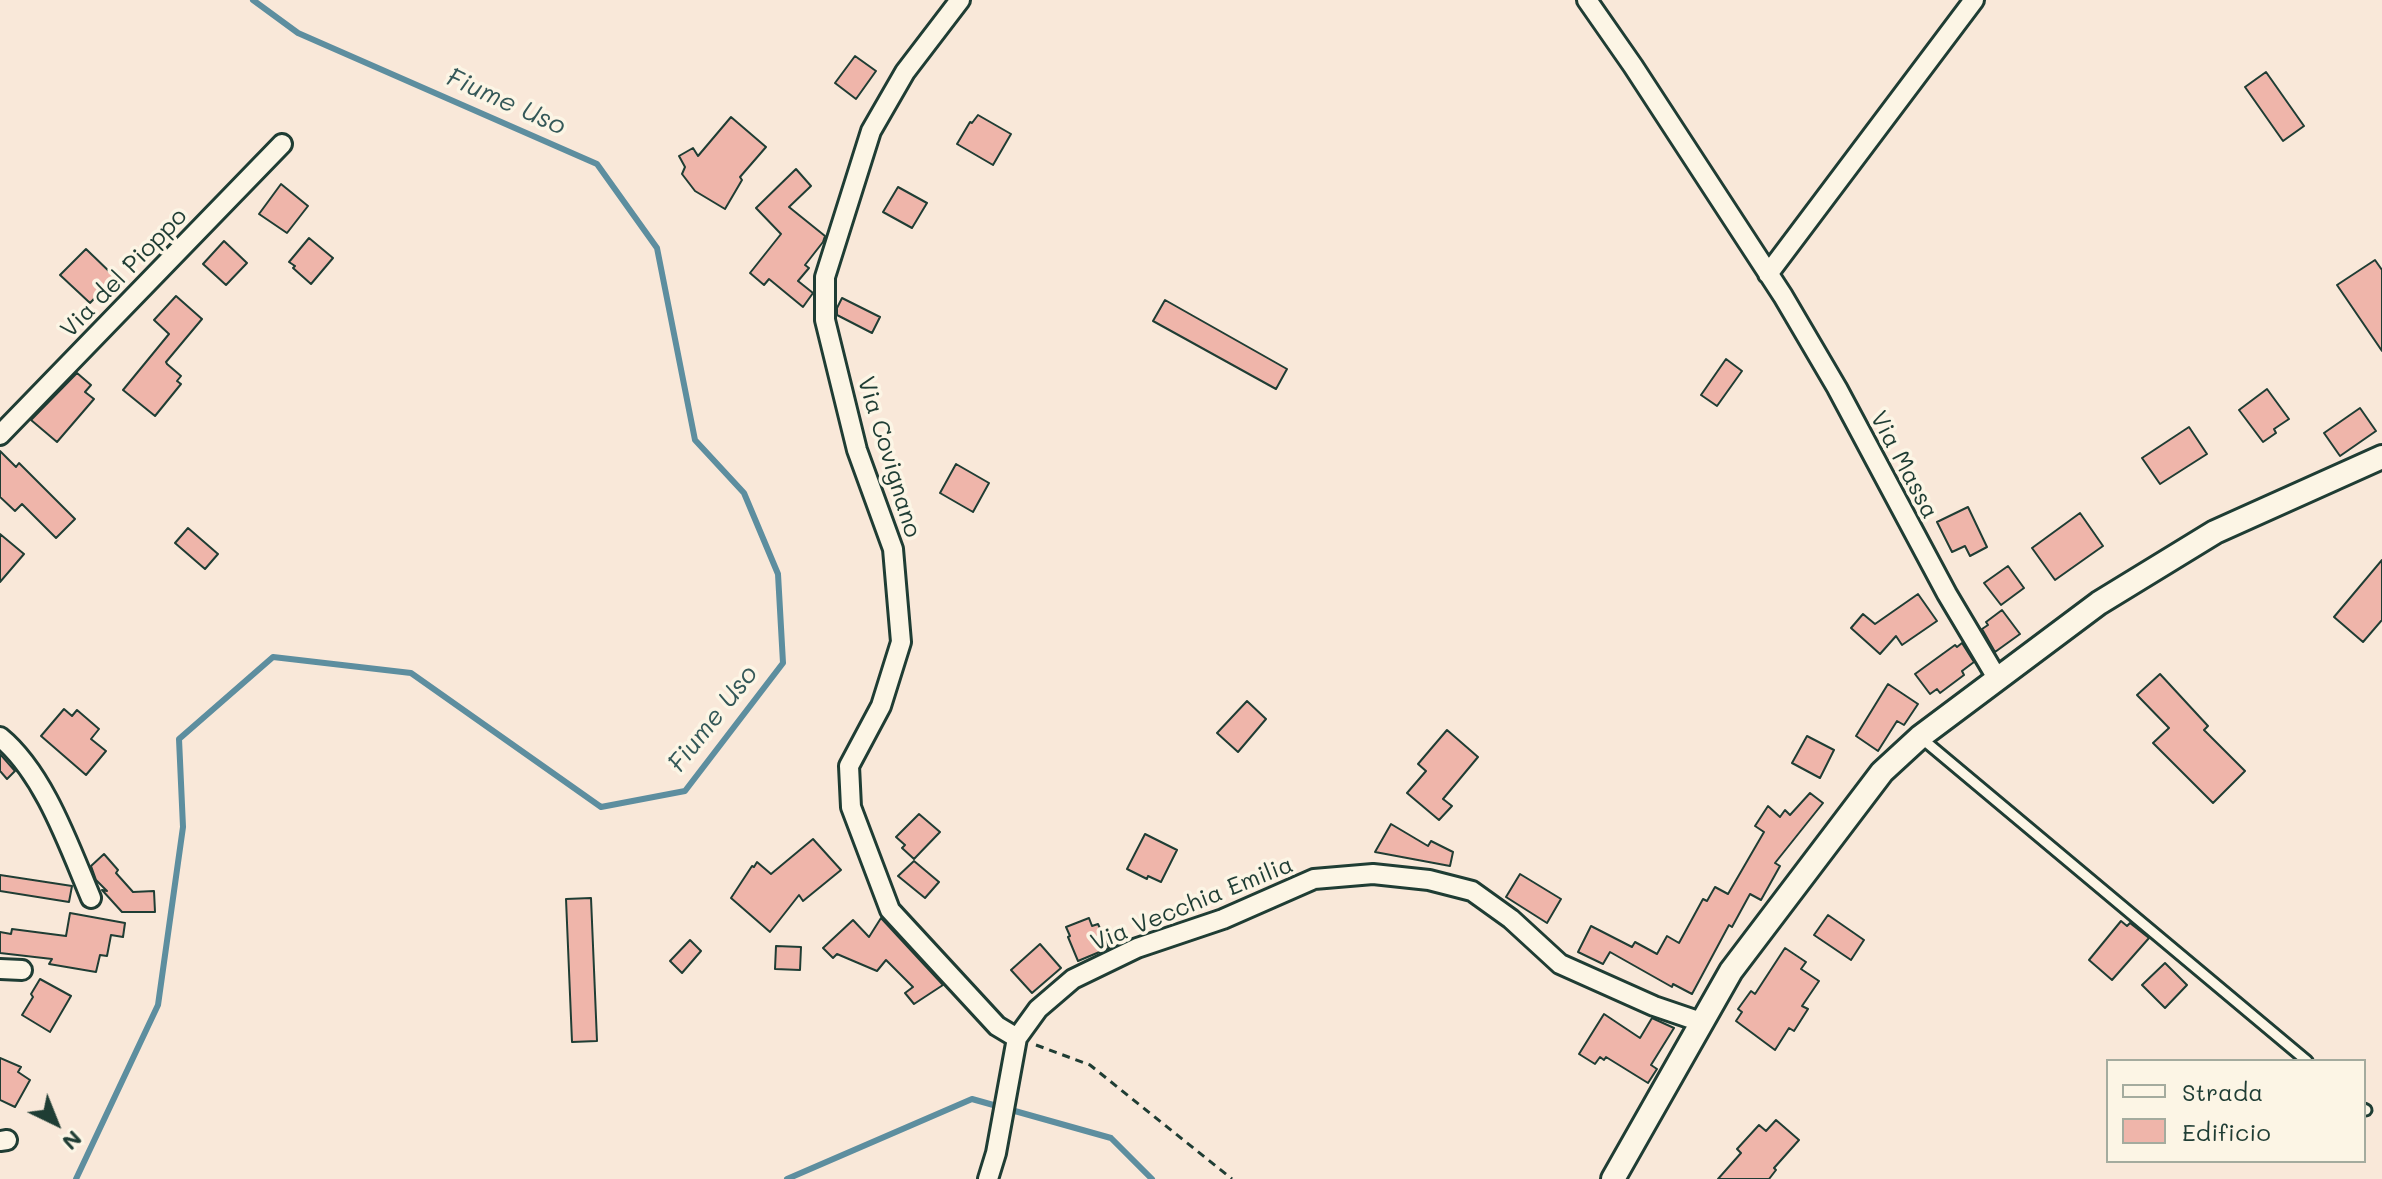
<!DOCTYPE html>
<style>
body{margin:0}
#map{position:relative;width:2382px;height:1179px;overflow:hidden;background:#f9e8d9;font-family:Mali,sans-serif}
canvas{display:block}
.legend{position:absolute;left:2106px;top:1059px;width:260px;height:104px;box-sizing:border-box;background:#fcf5e5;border:2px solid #a4ab9e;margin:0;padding:10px 14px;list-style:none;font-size:24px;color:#1f3d34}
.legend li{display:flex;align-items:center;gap:16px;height:40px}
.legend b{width:40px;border:2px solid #a4ab9e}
.north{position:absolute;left:16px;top:1083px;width:80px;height:80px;-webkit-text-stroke:6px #fcf5e5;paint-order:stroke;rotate:137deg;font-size:22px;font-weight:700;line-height:32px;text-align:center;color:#1f3d34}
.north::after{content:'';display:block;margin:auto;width:28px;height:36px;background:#1f3d34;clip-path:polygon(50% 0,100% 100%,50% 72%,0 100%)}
</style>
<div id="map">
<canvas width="2382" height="1179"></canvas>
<ul class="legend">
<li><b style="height:10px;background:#fcf5e5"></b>Strada</li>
<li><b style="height:22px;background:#efb5aa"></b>Edificio</li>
</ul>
<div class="north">N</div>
</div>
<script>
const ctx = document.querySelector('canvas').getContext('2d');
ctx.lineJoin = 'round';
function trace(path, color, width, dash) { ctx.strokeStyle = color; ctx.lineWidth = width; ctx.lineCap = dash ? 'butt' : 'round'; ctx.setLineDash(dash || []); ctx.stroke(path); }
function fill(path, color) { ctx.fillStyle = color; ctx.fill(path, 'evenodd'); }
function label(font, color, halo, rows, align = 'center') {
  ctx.font = font + ' Mali,sans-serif'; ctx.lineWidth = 7; ctx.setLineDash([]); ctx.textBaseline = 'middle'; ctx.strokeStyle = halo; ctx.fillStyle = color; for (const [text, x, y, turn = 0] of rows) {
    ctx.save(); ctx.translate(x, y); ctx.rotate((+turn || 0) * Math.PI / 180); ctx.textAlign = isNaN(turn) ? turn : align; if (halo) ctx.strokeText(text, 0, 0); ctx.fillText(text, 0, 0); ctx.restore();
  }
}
trace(new Path2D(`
 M 76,1179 L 158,1005 L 183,827 L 179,739 L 273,657 L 411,673 L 601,807 L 685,791 L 783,663 L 778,574 L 744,493 L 695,440 L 657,248 L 597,164 L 298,33 L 253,0
 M 787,1179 L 972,1099 L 1111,1138 L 1152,1179`), '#5d8e9f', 6);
const building = new Path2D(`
 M 855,56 L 876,71 L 856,99 L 835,83 Z
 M 2266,72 L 2304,126 L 2283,141 L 2245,87 Z
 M 978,115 L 1011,134 L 993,165 L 957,144 L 970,122 L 972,123 Z
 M 731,117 L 766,147 L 740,177 L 742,180 L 725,209 L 695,191 L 682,174 L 685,167 L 679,156 L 693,148 L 698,156 Z
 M 796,169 L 811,186 L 789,207 L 825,236 L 823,242 L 805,265 L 809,268 L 798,281 L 813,293 L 803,307 L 769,279 L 764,285 L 750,273 L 781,234 L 756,208 Z
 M 281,184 L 308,206 L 287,233 L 259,214 Z
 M 898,187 L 927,203 L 912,228 L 883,212 Z
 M 309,238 L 333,258 L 311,284 L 293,268 L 295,266 L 289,262 Z
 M 224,241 L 247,263 L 226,285 L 203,264 Z
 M 86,249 L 115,277 L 90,303 L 60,275 Z
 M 2375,260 L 2382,270 L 2382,351 L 2337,285 Z
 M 176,296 L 202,319 L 166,362 L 167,364 L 181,376 L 177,381 L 181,384 L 155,416 L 123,390 L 169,334 L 154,320 Z
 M 842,298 L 880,317 L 872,333 L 837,315 L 837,308 Z
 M 1165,300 L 1287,369 L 1276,389 L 1153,321 Z
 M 1726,359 L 1742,371 L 1717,406 L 1701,395 Z
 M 77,373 L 91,385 L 85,392 L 94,399 L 57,442 L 31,420 Z
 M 2267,389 L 2289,419 L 2274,429 L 2276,433 L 2263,442 L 2239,410 Z
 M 2360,408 L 2376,431 L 2340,456 L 2324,433 Z
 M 2189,427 L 2207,454 L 2160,484 L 2142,458 Z
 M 0,451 L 16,467 L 19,463 L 75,519 L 56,538 L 22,504 L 15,511 L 0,497 Z
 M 956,464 L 989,483 L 973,512 L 940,493 Z
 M 1968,507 L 1987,547 L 1970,556 L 1965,546 L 1952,552 L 1937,522 Z
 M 2080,513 L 2103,546 L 2055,580 L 2032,548 Z
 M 188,528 L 218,554 L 205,569 L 175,543 Z
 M 0,534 L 24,554 L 0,582 Z
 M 2382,560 L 2382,620 L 2363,642 L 2334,617 Z
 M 2008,566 L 2024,588 L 2001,605 L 1984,583 Z
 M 1918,594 L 1937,621 L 1902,645 L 1896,636 L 1880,654 L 1851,628 L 1863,614 L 1875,624 Z
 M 2002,610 L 2020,634 L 1995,652 L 1982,629 L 1988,625 L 1986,622 Z
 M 1962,643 L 1974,662 L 1962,671 L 1964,675 L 1940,693 L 1937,689 L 1930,694 L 1915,674 L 1955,645 L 1957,647 Z
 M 2160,674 L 2208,726 L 2204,730 L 2245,771 L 2213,803 L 2153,743 L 2169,728 L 2137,695 Z
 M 1888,684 L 1918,704 L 1904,725 L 1897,721 L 1878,751 L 1856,736 Z
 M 1247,701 L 1266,719 L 1238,752 L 1217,733 Z
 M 64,709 L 72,716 L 77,710 L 99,729 L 91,739 L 106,751 L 86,775 L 41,736 Z
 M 1447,730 L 1478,757 L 1443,799 L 1452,806 L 1439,820 L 1407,793 L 1426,771 L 1418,764 Z
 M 1807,736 L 1834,750 L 1820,778 L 1792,763 Z
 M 0,754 L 15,771 L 7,779 L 0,771 Z
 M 1810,793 L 1823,803 L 1775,863 L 1780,866 L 1761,900 L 1750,894 L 1732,927 L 1729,925 L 1692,994 L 1673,984 L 1672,987 L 1610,952 L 1603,964 L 1578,952 L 1591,926 L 1632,947 L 1635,942 L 1657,954 L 1667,936 L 1679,943 L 1703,899 L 1707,901 L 1715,887 L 1728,894 L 1764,832 L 1755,826 L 1768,806 L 1780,817 L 1785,810 L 1790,815 Z
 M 919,814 L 940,832 L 914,859 L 902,848 L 905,845 L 896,837 Z
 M 1391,824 L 1428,846 L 1431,841 L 1453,852 L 1450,866 L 1375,852 Z
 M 1145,834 L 1177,850 L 1161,882 L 1148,876 L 1147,879 L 1127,869 Z
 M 813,839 L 841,870 L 803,901 L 799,895 L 770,932 L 731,898 L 752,866 L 754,867 L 757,862 L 771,874 Z
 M 104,854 L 118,870 L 116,873 L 133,892 L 154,891 L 155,912 L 122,912 L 102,890 L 107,891 L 96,880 L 91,866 Z
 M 914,861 L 939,882 L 925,898 L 898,876 Z
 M 1520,874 L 1561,899 L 1547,923 L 1506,897 Z
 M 0,875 L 72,886 L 69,902 L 0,891 Z
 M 591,898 L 597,1041 L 572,1042 L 566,899 Z
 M 70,913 L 125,923 L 123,937 L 111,935 L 107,956 L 100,955 L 96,972 L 49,964 L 52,959 L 0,953 L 0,932 L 11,934 L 12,929 L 66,936 Z
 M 1828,915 L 1864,940 L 1851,960 L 1814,935 Z
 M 881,918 L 943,985 L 914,1004 L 905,993 L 913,987 L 886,960 L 877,971 L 837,954 L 833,958 L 823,948 L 853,920 L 869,937 Z
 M 1089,918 L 1092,926 L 1098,924 L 1109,948 L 1078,961 L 1068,937 L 1070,936 L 1066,927 Z
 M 2121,921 L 2127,926 L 2130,923 L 2149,938 L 2112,980 L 2089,960 Z
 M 690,940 L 701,951 L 682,973 L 670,961 Z
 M 1040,944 L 1061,968 L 1032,993 L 1011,970 Z
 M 776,946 L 801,947 L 800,970 L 775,969 Z
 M 1785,948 L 1806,962 L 1801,969 L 1819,981 L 1802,1006 L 1808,1009 L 1794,1031 L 1789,1028 L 1775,1050 L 1736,1021 L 1742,1012 L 1738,1009 L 1751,991 L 1755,994 Z
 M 2165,963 L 2187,985 L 2165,1008 L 2142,985 Z
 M 40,979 L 71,996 L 50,1032 L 22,1015 L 33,997 L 31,994 Z
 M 1604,1014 L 1640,1038 L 1652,1018 L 1674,1028 L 1651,1065 L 1657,1069 L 1648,1083 L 1606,1057 L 1604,1060 L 1600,1057 L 1595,1064 L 1579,1054 Z
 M 0,1058 L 21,1067 L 18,1072 L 30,1080 L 15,1107 L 0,1100 Z
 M 1776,1120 L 1799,1140 L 1774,1168 L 1776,1170 L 1769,1179 L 1718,1179 L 1741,1153 L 1737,1149 L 1759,1125 L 1766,1131 Z`);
fill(building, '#efb5aa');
trace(building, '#1f3d34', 2);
const service = new Path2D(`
 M 1920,737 L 2307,1061
 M 2364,1109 L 2366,1110`);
const minor = new Path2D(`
 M 960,0 L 905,72 L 871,131 L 825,277 L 825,320 L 857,450 L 893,549 L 901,642 L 881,706 L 849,766 L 851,807 L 890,910 L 997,1026 L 1017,1038
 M 1587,0 L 1633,66 L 1783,296 L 1837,388 L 1947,594 L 1997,678
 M 1768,274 L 1974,0
 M 0,435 L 282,144
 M 0,737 C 44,773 69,846 91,898
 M 0,969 L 22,970
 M 0,1141 L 7,1140
 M 988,1179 L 996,1153 L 1017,1038 L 1038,1009 L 1073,979 L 1137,948 L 1223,919 L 1314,879 L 1373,874 L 1429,880 L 1472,891 L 1511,919 L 1560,964 L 1654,1006 L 1701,1022`);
const tertiary = new Path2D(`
 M 1613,1179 L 1731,971 L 1882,772 L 1920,737 L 2099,603 L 2215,532 L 2382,457`);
trace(service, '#1f3d34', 15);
trace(minor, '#1f3d34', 24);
trace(tertiary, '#1f3d34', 28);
trace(new Path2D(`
 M 1036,1045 L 1090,1065 L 1232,1179`), '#1f3d34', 3, [8, 6]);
trace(service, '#fcf5e5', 9);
trace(minor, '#fcf5e5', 18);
trace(tertiary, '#fcf5e5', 22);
label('24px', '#1f3d34', '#fcf5e5', [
 ["Via del Pioppo",124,273,-46],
 ["Via Covignano",889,457,73],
 ["Via Massa",1904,465,62],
 ["Via Vecchia Emilia",1192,904,-22]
]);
label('italic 26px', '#345858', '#fcf5e5', [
 ["Fiume Uso",506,102,24],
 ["Fiume Uso",713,719,-52]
]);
</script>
